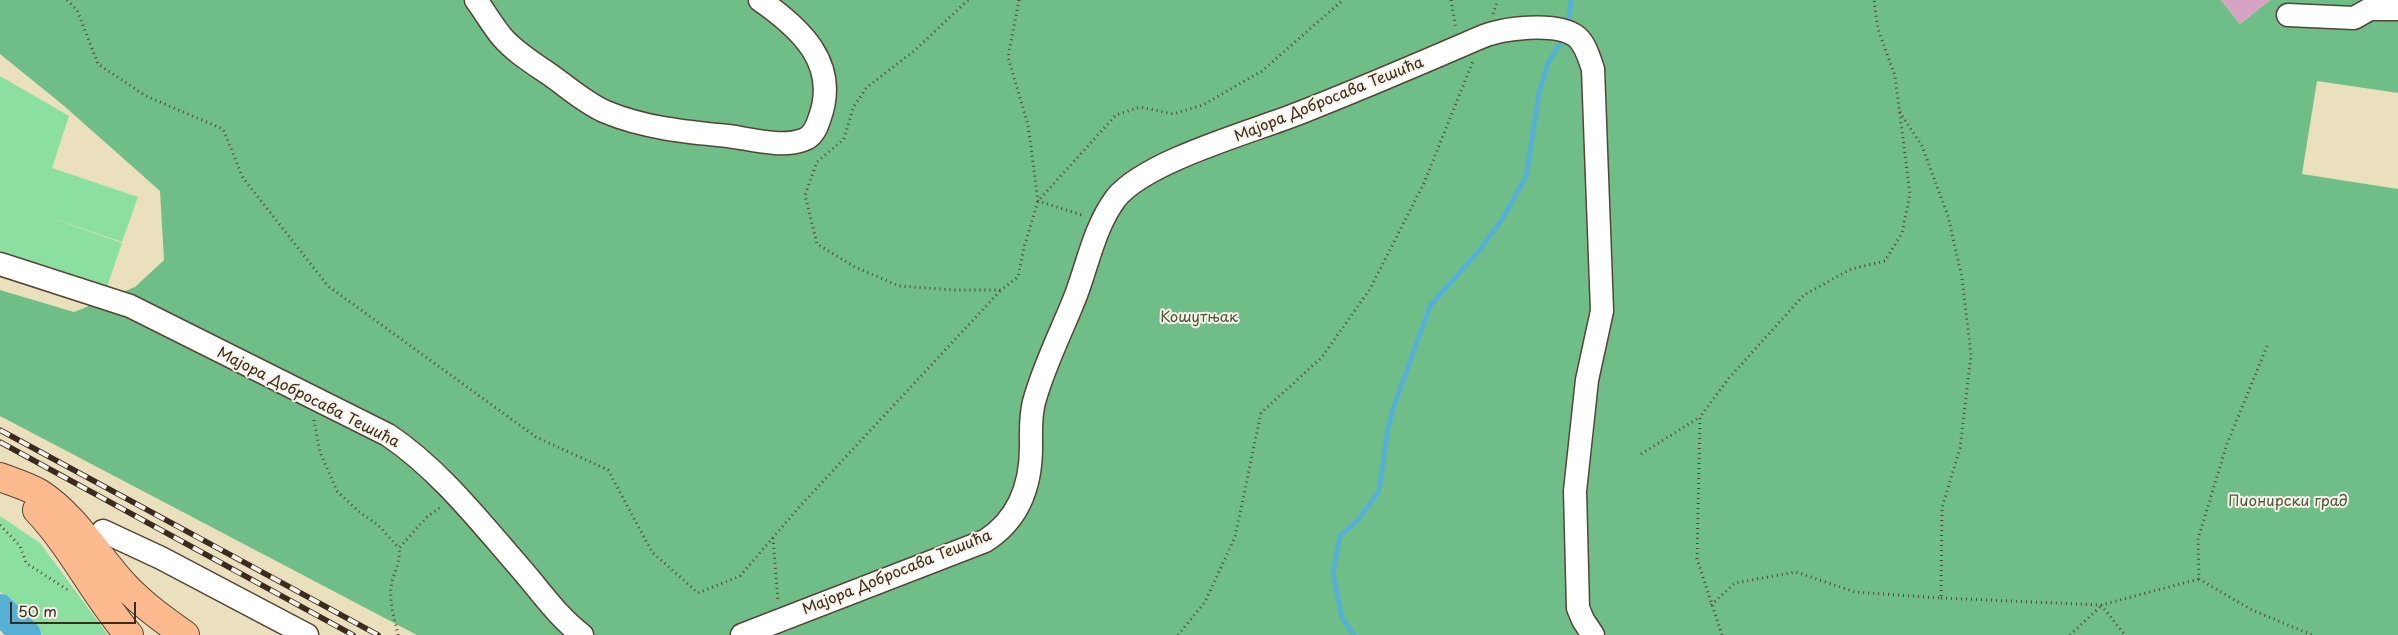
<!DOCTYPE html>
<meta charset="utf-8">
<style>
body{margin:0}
#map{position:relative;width:2398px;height:635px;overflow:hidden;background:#eae0be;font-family:"Playpen Sans",sans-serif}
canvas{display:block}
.scale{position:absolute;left:10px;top:602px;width:126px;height:22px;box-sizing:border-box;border:2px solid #3b2a1e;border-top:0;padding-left:6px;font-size:15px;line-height:18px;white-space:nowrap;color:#3b2a1e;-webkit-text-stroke:4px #f7f3e8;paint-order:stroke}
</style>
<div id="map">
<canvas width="2398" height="635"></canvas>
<div class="scale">50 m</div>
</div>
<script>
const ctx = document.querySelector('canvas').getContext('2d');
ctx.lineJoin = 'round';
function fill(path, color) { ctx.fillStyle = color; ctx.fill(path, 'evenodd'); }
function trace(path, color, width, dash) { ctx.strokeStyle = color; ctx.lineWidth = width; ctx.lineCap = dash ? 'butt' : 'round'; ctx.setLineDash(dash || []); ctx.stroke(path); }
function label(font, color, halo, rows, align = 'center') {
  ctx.font = font + ' "Playpen Sans",sans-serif'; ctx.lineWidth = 4; ctx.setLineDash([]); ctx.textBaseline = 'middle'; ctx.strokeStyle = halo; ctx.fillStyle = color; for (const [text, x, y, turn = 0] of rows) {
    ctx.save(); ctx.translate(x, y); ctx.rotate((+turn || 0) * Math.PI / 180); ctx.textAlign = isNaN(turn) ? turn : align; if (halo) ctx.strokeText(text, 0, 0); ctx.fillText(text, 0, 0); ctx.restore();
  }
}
fill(new Path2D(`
 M 0,76 L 69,116 L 52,168 L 138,197 L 122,242 L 37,213 L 122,243 L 107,287 L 0,251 Z
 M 0,516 L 40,543 L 108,635 L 41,635 L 12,599 L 0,592 Z`), '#8bdfa1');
fill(new Path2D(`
 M 0,0 L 2221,0 L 2240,24 L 2270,0 L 2398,0 L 2398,93 L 2317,81 L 2302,174 L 2398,189 L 2398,635 L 417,635 L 0,416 L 0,290 L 74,312 L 135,287 L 164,260 L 160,191 L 63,105 L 0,54 Z`), '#70be87');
trace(new Path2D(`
 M 1568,27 L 1571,0
 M 1354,635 L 1342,618 L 1333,573 L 1340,536 L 1358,520 L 1379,491 L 1388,428 L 1394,406 L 1430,306 L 1477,253 L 1501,221 L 1526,177 L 1539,93 L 1548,63 L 1564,37`), '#56b0d4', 5);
trace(new Path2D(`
 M 0,609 L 26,635`), '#56b0d4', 30);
fill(new Path2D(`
 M 2221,0 L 2270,0 L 2240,24 Z`), '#d7a3c2');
const minor = new Path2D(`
 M 476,0 C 485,12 492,25 502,37 C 515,52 533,63 549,74 C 568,87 585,103 606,112 C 644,128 687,132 728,136 C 751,139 781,148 803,140 C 813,137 817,127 820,117 C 839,63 800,28 760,0
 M 2288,15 L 2354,18 L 2370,9 L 2398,9
 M 0,264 L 130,306 L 388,435 C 440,470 481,523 522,570 C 542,593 558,617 582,635
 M 103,531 L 161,558 L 307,635
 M 742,635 L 985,541 C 1018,520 1031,486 1031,447 C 1031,432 1030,417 1034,402 C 1044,365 1062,331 1076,295 C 1088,263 1095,226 1116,198 C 1146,161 1251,132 1297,114 C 1358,90 1419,64 1479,38 C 1501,28 1557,21 1577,37 C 1586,45 1589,58 1593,69 L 1602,311 L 1587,380 L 1575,491 L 1578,608 L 1583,620 L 1593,635`);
const major = new Path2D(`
 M 0,477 C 13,482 27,486 39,493 C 75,516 97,556 125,586 C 143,605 164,620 185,635
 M 37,510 C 73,548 95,596 129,635`);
trace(minor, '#554536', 25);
trace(major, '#554536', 30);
trace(new Path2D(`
 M 67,0 L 77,10 L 98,64 L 146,96 L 223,129 L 243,178 L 328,286 L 536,437 L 608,470 L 652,552 L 698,593 L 740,576 L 801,505 L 1001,290
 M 968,0 L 914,51 L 866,88 L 853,108 L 844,139 L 817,162 L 805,195 L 817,244 L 855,267 L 899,286 L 955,290 L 1001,290 L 1018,277 L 1024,247 L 1038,201 L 1116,115 L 1140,107 L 1173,114 L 1203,105 L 1262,71 L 1343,0
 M 1019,0 L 1008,57 L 1028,125 L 1038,201 L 1085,216
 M 1451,0 L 1456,29
 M 1493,14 L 1498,0
 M 2267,346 L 2227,444 L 2198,539 L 2199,579 L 2252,610 L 2312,635
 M 314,420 L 320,452 L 337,491 L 358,511 L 378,525 L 399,548
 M 1641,454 L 1700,417
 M 0,525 L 20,546 L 26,563 L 68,590
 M 773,538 L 778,602
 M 1941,598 L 2101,605 L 2199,579
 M 1711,605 L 1735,583 L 1796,572 L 1855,592 L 1941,598 L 1942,508 L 1960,448 L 1971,355 L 1962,278 L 1948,216 L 1922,146 L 1899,111
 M 2101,605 L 2125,635
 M 398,635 C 395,620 389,602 391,587 C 393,573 401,562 399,548 L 427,517 L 442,506
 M 1178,635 L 1205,602 L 1235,537 L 1261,413 L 1322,357 L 1370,289 L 1424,183 L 1473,61
 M 1722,635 L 1697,559 L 1700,417 L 1729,378 L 1804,295 L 1851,269 L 1885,261 L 1902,233 L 1910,194 L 1895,76 L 1878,29 L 1874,0
 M 2070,635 L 2101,606`), '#554536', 3, [1, 4]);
trace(minor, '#fff', 22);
trace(major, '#fcba8e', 28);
const rail = new Path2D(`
 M 0,430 L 378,635
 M 0,442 L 353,635`);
trace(rail, '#3b2a1e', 5.5);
trace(rail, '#f7f3e8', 4, [11]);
label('15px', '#3b2a1e', '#f7f3e8', [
 ["Мајора Добросава Тешића",1329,100,-22],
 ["Мајора Добросава Тешића",308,398,27],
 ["Мајора Добросава Тешића",897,573,-22]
]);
label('15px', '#4f573f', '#f7f3e8', [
 ["Кошутњак",1199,318],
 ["Пионирски град",2288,502]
]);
</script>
